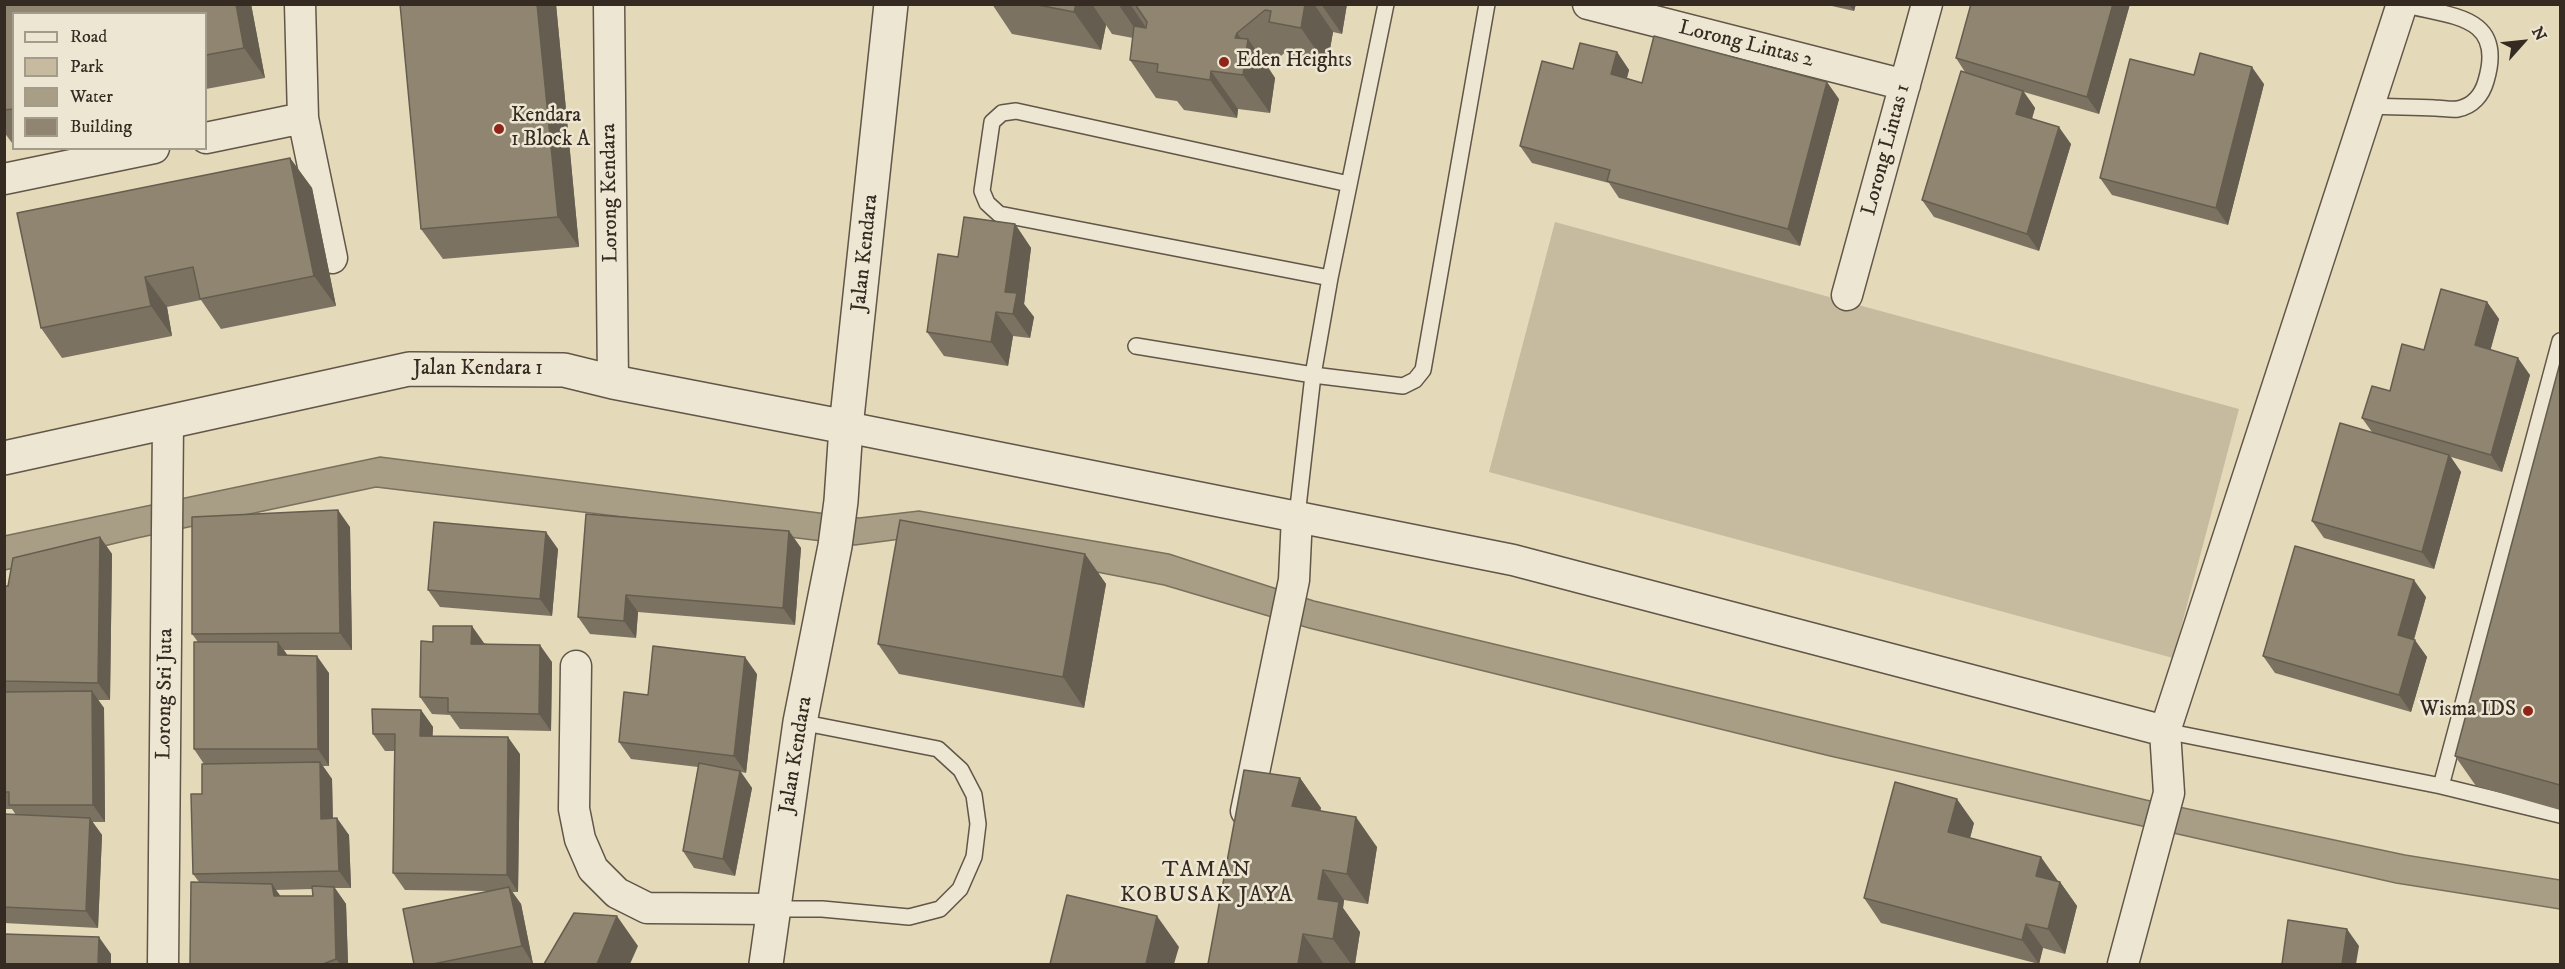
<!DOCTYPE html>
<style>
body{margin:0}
#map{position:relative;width:2565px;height:969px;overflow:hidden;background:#e4d9b9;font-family:"IM FELL DW Pica",serif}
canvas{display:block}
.frame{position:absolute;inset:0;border:6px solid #352b22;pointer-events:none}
.legend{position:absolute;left:12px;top:12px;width:195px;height:138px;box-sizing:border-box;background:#ede6d2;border:2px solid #a39b8c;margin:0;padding:8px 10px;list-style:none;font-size:18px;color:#352b22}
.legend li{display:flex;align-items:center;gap:12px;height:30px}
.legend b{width:30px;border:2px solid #a39b8c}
.north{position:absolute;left:2493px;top:12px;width:60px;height:60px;-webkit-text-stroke:4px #ede6d2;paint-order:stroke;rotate:63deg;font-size:16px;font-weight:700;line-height:24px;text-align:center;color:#352b22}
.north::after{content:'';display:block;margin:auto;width:21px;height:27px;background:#352b22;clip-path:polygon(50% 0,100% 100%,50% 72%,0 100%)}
</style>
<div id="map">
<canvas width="2565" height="969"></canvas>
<div class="frame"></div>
<ul class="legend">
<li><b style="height:8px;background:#ede6d2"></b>Road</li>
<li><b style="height:16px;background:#c6bb9f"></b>Park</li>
<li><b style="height:16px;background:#a89e86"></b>Water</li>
<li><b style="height:16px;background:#908571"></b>Building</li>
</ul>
<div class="north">N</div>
</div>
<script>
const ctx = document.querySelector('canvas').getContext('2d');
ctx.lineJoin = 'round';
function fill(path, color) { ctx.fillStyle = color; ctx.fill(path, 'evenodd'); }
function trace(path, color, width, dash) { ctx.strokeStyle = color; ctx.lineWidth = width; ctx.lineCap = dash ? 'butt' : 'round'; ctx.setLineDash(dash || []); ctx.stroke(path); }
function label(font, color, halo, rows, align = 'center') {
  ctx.font = font + ' "IM FELL DW Pica",serif'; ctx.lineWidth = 5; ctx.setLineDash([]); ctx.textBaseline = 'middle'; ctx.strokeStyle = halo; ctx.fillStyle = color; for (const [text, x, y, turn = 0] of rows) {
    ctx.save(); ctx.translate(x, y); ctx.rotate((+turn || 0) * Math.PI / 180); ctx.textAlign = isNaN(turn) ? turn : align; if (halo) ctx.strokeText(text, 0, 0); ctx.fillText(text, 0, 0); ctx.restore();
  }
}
fill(new Path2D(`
 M 1555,222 L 2239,409 L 2173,658 L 1489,472 Z`), '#c6bb9f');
const water = new Path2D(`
 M 380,457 L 859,518 L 919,511 L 1169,554 L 1314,601 L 2146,800 L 2405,855 L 2560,880 L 2560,909 L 2396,883 L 1830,756 L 1309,628 L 1164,585 L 916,537 L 855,545 L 376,487 L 137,538 L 5,570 L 4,536 Z`);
fill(water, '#a89e86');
trace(water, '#7a705e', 1.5);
const service = new Path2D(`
 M 2370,106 C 2392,107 2413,107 2435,108 C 2442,108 2451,110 2458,109 C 2473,106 2482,95 2486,81 C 2506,14 2450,17 2402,4
 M 1330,278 L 999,214 L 987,203 L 982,191 L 992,122 L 1002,113 L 1016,111 L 1349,184
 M 1136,346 L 1313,375 L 1403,386 L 1415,380 L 1423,370 L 1487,4
 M 1297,516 L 1313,375 L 1330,278 L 1386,4
 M 2165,731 L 2441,786 L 2560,815
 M 2441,786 L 2560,341
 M 775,909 L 822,909 L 909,917 L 940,909 L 960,889 L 974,857 L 978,824 L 974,795 L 961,770 L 938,749 L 800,722`);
const minor = new Path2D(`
 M 300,4 L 303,118
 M 609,4 L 613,382
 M 1588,4 L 1905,85
 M 206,138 L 303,118 L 332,258
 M 4,179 L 154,148
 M 1847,295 L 1927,4
 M 846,427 L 1513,560 L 2165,731
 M 576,666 L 574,809 L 580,839 L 593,869 L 617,893 L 647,908 L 775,909
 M 1246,811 L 1294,580 L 1297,516
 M 163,964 L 168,423
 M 2123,964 L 2169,793 L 2165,731 L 2402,4`);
const tertiary = new Path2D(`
 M 4,458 L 409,369 L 564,370 L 613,382 L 846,427
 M 766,964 L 800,722 L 835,546 L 841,501 L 846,427 L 891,4`);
trace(service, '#615648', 18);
trace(minor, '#615648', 33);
trace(tertiary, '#615648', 36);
trace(service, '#ede6d2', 15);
trace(minor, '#ede6d2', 30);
trace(tertiary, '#ede6d2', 33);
fill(new Path2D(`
 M 4,4 L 251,4 L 265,78 L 206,89 L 206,14 L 14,14 L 14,143 L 12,143 L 4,132 Z
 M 400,4 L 556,4 L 579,247 L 443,259 L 421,229 Z
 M 992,4 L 1347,4 L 1342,34 L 1333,32 L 1327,66 L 1295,60 L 1288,50 L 1268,67 L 1275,78 L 1270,113 L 1238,109 L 1237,118 L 1184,110 L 1177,101 L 1156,98 L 1130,60 L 1133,38 L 1112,34 L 1106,25 L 1101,50 L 1012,34 Z
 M 1823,4 L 1856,4 L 1854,11 Z
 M 2130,4 L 2099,114 L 2024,92 L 2035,108 L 2032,119 L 2071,144 L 2039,251 L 1934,217 L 1922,200 L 1965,72 L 1956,58 Z
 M 1617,52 L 1629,70 L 1627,78 L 1642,83 L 1839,99 L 1800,246 L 1619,198 L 1609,183 L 1532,163 L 1520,146 L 1573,69 Z
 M 2194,75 L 2264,84 L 2228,225 L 2112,195 L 2100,178 Z
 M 290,158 L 312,188 L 336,306 L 221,329 L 201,300 L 167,307 L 172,336 L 62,358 L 41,328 Z
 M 1015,224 L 1031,248 L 1024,304 L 1034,317 L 1030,338 L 1013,336 L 1008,366 L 944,356 L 927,332 L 958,257 Z
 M 2487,302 L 2499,319 L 2490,350 L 2530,375 L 2502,472 L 2451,457 L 2461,472 L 2434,569 L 2324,538 L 2312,521 L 2372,432 L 2362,418 L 2390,391 L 2424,350 Z
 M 2560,363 L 2560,810 L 2476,786 L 2455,756 Z
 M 586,514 L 789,531 L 801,548 L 795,625 L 638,612 L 636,638 L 590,634 L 578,617 Z
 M 350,527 L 352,650 L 284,650 L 288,656 L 329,673 L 329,766 L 323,766 L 332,779 L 333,818 L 349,835 L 351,888 L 335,888 L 346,904 L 348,964 L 190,964 L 199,882 L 193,874 L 202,794 L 204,764 L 194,749 L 198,642 L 192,634 ZM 313,889 L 313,896 L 280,896 L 275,890 Z
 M 100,537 L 112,554 L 110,700 L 98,700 L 104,708 L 105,822 L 92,822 L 102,835 L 98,928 L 4,923 L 4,814 L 16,815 L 12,809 L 4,809 L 4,586 L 8,586 Z
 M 558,549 L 552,616 L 440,607 L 428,590 Z
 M 1085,554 L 1106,584 L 1084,708 L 899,674 L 878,644 Z
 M 2426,597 L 2414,640 L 2427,657 L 2411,712 L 2275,673 L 2263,656 Z
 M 484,643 L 552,662 L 551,731 L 460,729 L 450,715 L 432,714 L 420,697 Z
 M 757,674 L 746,773 L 741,772 L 752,788 L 735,876 L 694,868 L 683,851 L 698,767 L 631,759 L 619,742 L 648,695 Z
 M 421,710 L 433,727 L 432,736 L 520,754 L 518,892 L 512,892 L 521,904 L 533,964 L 414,964 L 488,891 L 405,890 L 393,873 L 394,751 L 385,751 L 373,734 Z
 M 1300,778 L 1321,808 L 1320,810 L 1377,847 L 1368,904 L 1344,900 L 1343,908 L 1360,932 L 1355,964 L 1208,964 Z
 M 1974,823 L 1970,838 L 2060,882 L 2077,906 L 2065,954 L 2043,948 L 2039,964 L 1881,923 L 1864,898 Z`), '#7c7261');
fill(new Path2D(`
 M 236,4 L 251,4 L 265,78 L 244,48 Z
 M 537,4 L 556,4 L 579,247 L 558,217 Z
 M 1076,4 L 1092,4 L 1106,25 L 1101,50 L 1074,12 Z
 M 1118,4 L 1130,4 L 1145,26 L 1143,40 Z
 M 1305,4 L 1314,4 L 1333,32 L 1327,66 L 1301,28 Z
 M 1321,4 L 1347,4 L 1342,34 Z
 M 1849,4 L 1856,4 L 1854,11 Z
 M 2113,4 L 2130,4 L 2099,114 L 2087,97 Z
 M 1237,33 L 1247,47 L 1248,39 L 1275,78 L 1270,113 L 1243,75 L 1235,38 Z
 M 1617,52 L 1629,70 L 1623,91 L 1611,74 Z
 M 2252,67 L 2264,84 L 2228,225 L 2216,208 Z
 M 1211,71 L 1238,109 L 1237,118 L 1210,80 Z
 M 1827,82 L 1839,99 L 1800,246 L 1788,229 Z
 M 2023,91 L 2035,108 L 2028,131 L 2016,114 Z
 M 2059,127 L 2071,144 L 2039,251 L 2027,234 Z
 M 290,158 L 312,188 L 336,306 L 314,276 Z
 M 1015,224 L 1031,248 L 1024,304 L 1034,317 L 1030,338 L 1013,314 L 1005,292 Z
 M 145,277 L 167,307 L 172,336 L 151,306 Z
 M 2487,302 L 2499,319 L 2487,363 L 2475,345 Z
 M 996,312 L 1013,336 L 1008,366 L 991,342 Z
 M 2518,358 L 2530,375 L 2502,472 L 2491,455 Z
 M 2449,455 L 2461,472 L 2434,569 L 2422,552 Z
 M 338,510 L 350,527 L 352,650 L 340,633 Z
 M 789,531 L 801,548 L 795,625 L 783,608 Z
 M 546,532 L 558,549 L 552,616 L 540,599 Z
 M 100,537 L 112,554 L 110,700 L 98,683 Z
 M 1085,554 L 1106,584 L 1084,708 L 1063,677 Z
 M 2414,580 L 2426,597 L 2410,652 L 2398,635 Z
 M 626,595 L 638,612 L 636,638 L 624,621 Z
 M 472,626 L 484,643 L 483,661 L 471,644 Z
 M 2415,640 L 2427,657 L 2411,712 L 2399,695 Z
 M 278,642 L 290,659 L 278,655 Z
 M 540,645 L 552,662 L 551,731 L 539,714 Z
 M 317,656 L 329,673 L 329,766 L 318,749 Z
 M 745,657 L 757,674 L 746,773 L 734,756 Z
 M 92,691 L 104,708 L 105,822 L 93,805 Z
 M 421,710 L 433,727 L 432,753 L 420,736 Z
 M 508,737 L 520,754 L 518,892 L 507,875 Z
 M 320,762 L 332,779 L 333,836 L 321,819 Z
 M 740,771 L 752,788 L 735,876 L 723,859 Z
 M 1300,778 L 1321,808 L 1314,836 L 1292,806 Z
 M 1957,799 L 1974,823 L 1965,856 L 1948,832 Z
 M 1356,817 L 1377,847 L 1368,904 L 1347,874 Z
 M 90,818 L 102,835 L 98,928 L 86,911 Z
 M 337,818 L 349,835 L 351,888 L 339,871 Z
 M 2041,857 L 2058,881 L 2053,900 L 2036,876 Z
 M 1323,870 L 1344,900 L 1343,908 L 1360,932 L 1355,964 L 1351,964 L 1333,939 L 1318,899 Z
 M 2060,882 L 2077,906 L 2065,954 L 2048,929 Z
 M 272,884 L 284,901 L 274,896 Z
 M 334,887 L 346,904 L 348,964 L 340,964 L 336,959 Z
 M 509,887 L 521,904 L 533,964 L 522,946 Z
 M 617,916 L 638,946 L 630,964 L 597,964 Z
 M 1157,916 L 1179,947 L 1174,964 L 1146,964 Z
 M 2026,924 L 2043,948 L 2039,964 L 2022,940 Z
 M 2347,929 L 2359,946 L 2356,964 L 2342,964 Z
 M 1303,934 L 1324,964 L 1298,964 Z
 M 99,937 L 111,954 L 111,964 L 98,964 Z`), '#655d4f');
const building = new Path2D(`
 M 4,4 L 236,4 L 244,48 L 206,55 L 206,14 L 14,14 L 14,109 L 4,110 Z
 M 400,4 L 537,4 L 558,217 L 421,229 Z
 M 1033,4 L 1076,4 L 1074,12 Z
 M 1135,4 L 1305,4 L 1301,28 L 1269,22 L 1271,11 L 1265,10 L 1237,33 L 1235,38 L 1248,39 L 1243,75 L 1211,71 L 1210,80 L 1157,72 L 1158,64 L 1130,60 L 1134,26 L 1146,28 L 1147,22 Z
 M 1971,4 L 2113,4 L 2087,97 L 1956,58 Z
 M 1654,36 L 1827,82 L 1788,229 L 1607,181 L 1610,170 L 1520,146 L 1542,61 L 1573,69 L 1580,43 L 1617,52 L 1611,74 L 1642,83 Z
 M 2200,53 L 2252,67 L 2216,208 L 2100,178 L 2130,59 L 2194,75 Z
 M 1961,71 L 2023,91 L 2016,114 L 2059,127 L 2027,234 L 1922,200 Z
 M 290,158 L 314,276 L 200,299 L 193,267 L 145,277 L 151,306 L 41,328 L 17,213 Z
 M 964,217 L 1015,224 L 1005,292 L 1017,293 L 1013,314 L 996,312 L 991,342 L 927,332 L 938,254 L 958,257 Z
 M 2441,289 L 2487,302 L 2475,345 L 2518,358 L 2491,455 L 2362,418 L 2372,386 L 2390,391 L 2402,344 L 2424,350 Z
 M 2560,363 L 2560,785 L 2455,756 Z
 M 2340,423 L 2449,455 L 2422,552 L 2312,521 Z
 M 338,510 L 340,633 L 192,634 L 192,517 Z
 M 586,514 L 789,531 L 783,608 L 626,595 L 624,621 L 578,617 Z
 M 900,520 L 1085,554 L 1063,677 L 878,644 Z
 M 434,522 L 546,532 L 540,599 L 428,590 Z
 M 100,537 L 98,683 L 4,681 L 4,586 L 8,586 L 13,558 Z
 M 2295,546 L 2414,580 L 2398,635 L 2415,640 L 2399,695 L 2263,656 Z
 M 433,626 L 472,626 L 471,644 L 540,645 L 539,714 L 448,712 L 448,698 L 420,697 L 421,641 L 433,642 Z
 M 194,642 L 278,642 L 278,655 L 317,656 L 318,749 L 194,749 Z
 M 653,646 L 745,657 L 734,756 L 619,742 L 624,692 L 648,695 Z
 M 92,691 L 93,805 L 9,805 L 9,792 L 4,792 L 4,692 Z
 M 372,709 L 421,710 L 420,736 L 508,737 L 507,875 L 393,873 L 395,734 L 373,734 Z
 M 320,762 L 321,819 L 337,818 L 339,871 L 193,874 L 191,794 L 202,794 L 202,764 Z
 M 699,763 L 740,771 L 723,859 L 683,851 Z
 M 1244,770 L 1300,778 L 1292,806 L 1356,817 L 1347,874 L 1323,870 L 1318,899 L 1339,902 L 1333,939 L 1303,934 L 1298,964 L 1208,964 Z
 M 1895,782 L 1957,799 L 1948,832 L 2041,857 L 2036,876 L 2060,882 L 2048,929 L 2026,924 L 2022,940 L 1864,898 Z
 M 4,814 L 90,818 L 86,911 L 4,907 Z
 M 191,882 L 272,884 L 274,896 L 313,896 L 312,886 L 334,887 L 336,959 L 323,964 L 190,964 Z
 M 509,887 L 522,946 L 433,964 L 414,964 L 403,909 Z
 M 1067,895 L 1157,916 L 1146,964 L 1050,964 Z
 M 574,913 L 617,916 L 597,964 L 544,964 Z
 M 2288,920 L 2347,929 L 2342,964 L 2282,964 Z
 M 4,934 L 99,937 L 98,964 L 4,964 Z`);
fill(building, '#908571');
trace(building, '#655d4f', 1.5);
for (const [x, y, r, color] of [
 [1224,62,6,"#8f2418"],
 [499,129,6,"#8f2418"],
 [2528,711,6,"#8f2418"]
]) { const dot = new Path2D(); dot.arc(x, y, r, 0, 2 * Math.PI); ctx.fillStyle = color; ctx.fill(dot); trace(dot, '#ede6d2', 2); }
label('21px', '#352b22', '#ede6d2', [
 ["Lorong Lintas 2",1746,45,14],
 ["Lorong Lintas 1",1887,150,-75],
 ["Lorong Kendara",611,193,-91],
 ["Jalan Kendara",866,253,-84],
 ["Jalan Kendara 1",478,370],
 ["Lorong Sri Juta",166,694,-89],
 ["Jalan Kendara",797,755,-81]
]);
label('21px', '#352b22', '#ede6d2', [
 ["Eden Heights",1236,62],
 ["Kendara",511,117],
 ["1 Block A",511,141],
 ["Wisma IDS",2516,711,"right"]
], 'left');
ctx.letterSpacing = '1.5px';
label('22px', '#352b22', '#ede6d2', [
 ["TAMAN",1207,871],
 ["KOBUSAK JAYA",1207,896]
]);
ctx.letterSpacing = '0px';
</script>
